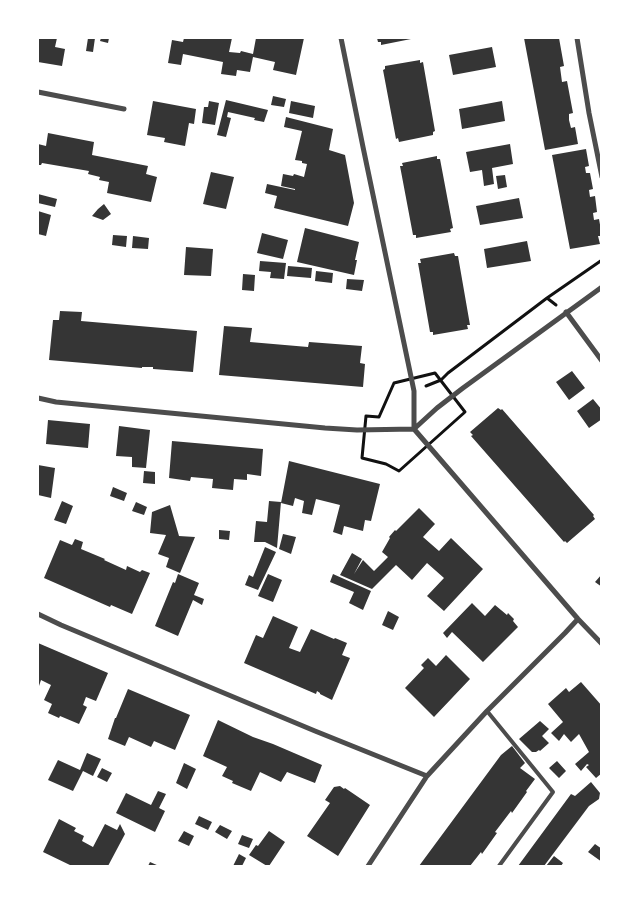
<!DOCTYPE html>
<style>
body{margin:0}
#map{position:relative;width:639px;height:904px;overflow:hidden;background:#fff;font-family:Cabin,sans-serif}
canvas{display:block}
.frame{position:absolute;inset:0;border:39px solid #fff;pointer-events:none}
</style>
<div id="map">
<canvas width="639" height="904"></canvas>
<div class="frame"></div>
</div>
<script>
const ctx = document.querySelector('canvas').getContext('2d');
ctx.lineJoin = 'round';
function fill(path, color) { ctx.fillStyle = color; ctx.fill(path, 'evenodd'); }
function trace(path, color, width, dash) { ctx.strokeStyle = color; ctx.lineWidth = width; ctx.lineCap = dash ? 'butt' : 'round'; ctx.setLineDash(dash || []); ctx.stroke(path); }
fill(new Path2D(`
 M 38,38 L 57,38 L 55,47 L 65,49 L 62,66 L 38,62 Z
 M 88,38 L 95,38 L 93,52 L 86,51 Z
 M 101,38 L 109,38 L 108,43 L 100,41 Z
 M 184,38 L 232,38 L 229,52 L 240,53 L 241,51 L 253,54 L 256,38 L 304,38 L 296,75 L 273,70 L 275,62 L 253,57 L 250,72 L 237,70 L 236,76 L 221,74 L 223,62 L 183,54 L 181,65 L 168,63 L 172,40 L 183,42 Z
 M 377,38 L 416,38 L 381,45 L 381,42 L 378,42 Z
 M 524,38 L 559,38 L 564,66 L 560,67 L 562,82 L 567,81 L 573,113 L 569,114 L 569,120 L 571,128 L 575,127 L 578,144 L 545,150 Z
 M 492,47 L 496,67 L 453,75 L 449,55 Z
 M 420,60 L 420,63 L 423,62 L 435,131 L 433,132 L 433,135 L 399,142 L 398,138 L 396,139 L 383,70 L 385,69 L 385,66 Z
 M 273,96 L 286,99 L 284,107 L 271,105 Z
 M 226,100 L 268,110 L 264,122 L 254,120 L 255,118 L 228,112 L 227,117 L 231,118 L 226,137 L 217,135 Z
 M 153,101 L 196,109 L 194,124 L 189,123 L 185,146 L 164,142 L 165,138 L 147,135 Z
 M 209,101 L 219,103 L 215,125 L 202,123 L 204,107 L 208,107 Z
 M 291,101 L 315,106 L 313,118 L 289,113 Z
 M 502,101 L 505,121 L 462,129 L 459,109 Z
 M 286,117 L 333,129 L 329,150 L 345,155 L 354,203 L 348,226 L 274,208 L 277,196 L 265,193 L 267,184 L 295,190 L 295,189 L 281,186 L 283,174 L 293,176 L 294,174 L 304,177 L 307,164 L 302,163 L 302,161 L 295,160 L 302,131 L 284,127 Z
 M 48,133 L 94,142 L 92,155 L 148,166 L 146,174 L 157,177 L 151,202 L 107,193 L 109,182 L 99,180 L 100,177 L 88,174 L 89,171 L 42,163 L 41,165 L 38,165 L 38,144 L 46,146 Z
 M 510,144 L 513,164 L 492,168 L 494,184 L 484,186 L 482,170 L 470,172 L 466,152 Z
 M 586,149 L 589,166 L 585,167 L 586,173 L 590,173 L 593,189 L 589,190 L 590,197 L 595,196 L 597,212 L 593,213 L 594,220 L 599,219 L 602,236 L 598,236 L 600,244 L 570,249 L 552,155 Z
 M 437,156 L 437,159 L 440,159 L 453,228 L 450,229 L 451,232 L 416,238 L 416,235 L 413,235 L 400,166 L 403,166 L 402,163 Z
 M 211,172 L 234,177 L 226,209 L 203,204 Z
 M 505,175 L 507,187 L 498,189 L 496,176 Z
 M 38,194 L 57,199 L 55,207 L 38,203 Z
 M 519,198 L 523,218 L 480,225 L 476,206 Z
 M 104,204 L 111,214 L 103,220 L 92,216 L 98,209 Z
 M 38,211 L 51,215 L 46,236 L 38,234 Z
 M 305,228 L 359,242 L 355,260 L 357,260 L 354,275 L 297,262 Z
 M 262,233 L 288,240 L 283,259 L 257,253 Z
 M 113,235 L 127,236 L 126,247 L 112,245 Z
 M 133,236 L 149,238 L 148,249 L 132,248 Z
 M 527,241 L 531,261 L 487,268 L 484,249 Z
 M 186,247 L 213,249 L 211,276 L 184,275 Z
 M 454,253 L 455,256 L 458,256 L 470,325 L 467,325 L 468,329 L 433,335 L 433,332 L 430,332 L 418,263 L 421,263 L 420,259 Z
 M 260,261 L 286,263 L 284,279 L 270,278 L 271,272 L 259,271 Z
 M 288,266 L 312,268 L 311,278 L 287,276 Z
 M 316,271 L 333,273 L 332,283 L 315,281 Z
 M 243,274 L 255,275 L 254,291 L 242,290 Z
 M 347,279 L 364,280 L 362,291 L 346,289 Z
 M 60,311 L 82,312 L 81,321 L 197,331 L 193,372 L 153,369 L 153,367 L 142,367 L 142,368 L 49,360 L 53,320 L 59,320 Z
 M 224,326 L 252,328 L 250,342 L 308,347 L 309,342 L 362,346 L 360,363 L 365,364 L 363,387 L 219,375 Z
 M 572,371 L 585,388 L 569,400 L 556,382 Z
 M 593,399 L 602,410 L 602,419 L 589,428 L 577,411 Z
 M 498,408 L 501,410 L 502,409 L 594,515 L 593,516 L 595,519 L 567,543 L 565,541 L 564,542 L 471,436 L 473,435 L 470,432 Z
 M 48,420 L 90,424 L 88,448 L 46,444 Z
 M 119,426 L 150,430 L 146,468 L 132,467 L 132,457 L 116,456 Z
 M 172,441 L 263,449 L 261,476 L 247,474 L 247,480 L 234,479 L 233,490 L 212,488 L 213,479 L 191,477 L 190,481 L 169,478 Z
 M 289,461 L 380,484 L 371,521 L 365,520 L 363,531 L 344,526 L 342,535 L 333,532 L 340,505 L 316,499 L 312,515 L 302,513 L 304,501 L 295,498 L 293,506 L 281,503 Z
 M 38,465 L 55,468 L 51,498 L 38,495 Z
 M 144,471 L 155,472 L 155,484 L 143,483 Z
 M 113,487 L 127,493 L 124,501 L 110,496 Z
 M 62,501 L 73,506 L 66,524 L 54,520 Z
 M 269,501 L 281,502 L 277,548 L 265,542 L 254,542 L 256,521 L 267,522 Z
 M 136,502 L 147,507 L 144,515 L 132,511 Z
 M 170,505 L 179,536 L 195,537 L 180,573 L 166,567 L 169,558 L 158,554 L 166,535 L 150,533 L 152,512 Z
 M 419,508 L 435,524 L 423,537 L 439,551 L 451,538 L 483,569 L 444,611 L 427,596 L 444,578 L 427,563 L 412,580 L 396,565 L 372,589 L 340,575 L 352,553 L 362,559 L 354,574 L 363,560 L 374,571 L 388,557 L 382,552 L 390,538 L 389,537 L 395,530 L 396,531 Z
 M 219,530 L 230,531 L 229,540 L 219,539 Z
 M 283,534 L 296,537 L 291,554 L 279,549 Z
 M 75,539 L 83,542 L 81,549 L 105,559 L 104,560 L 126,570 L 127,566 L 140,572 L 142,570 L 150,573 L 132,614 L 111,605 L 110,607 L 44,578 L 60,540 L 72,545 Z
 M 265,547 L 276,552 L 258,590 L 245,585 L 249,575 L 253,577 Z
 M 178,574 L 199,583 L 194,595 L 204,599 L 202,605 L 193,600 L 178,636 L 155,626 L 173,582 L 175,583 Z
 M 268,574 L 282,580 L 273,602 L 258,596 Z
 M 333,574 L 371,591 L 363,610 L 349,603 L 354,592 L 330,582 Z
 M 602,574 L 602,587 L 595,582 Z
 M 472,603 L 485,616 L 495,605 L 507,615 L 508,613 L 514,619 L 513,621 L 518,627 L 483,662 L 452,632 L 447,638 L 443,633 Z
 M 388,611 L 399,617 L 393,630 L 382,625 Z
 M 273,616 L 298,627 L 289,648 L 300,652 L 311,629 L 334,639 L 335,638 L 347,643 L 342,655 L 350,658 L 332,700 L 320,694 L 320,693 L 317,691 L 316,694 L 244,663 L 256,635 L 263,638 Z
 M 38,643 L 108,673 L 96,701 L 86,697 L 83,705 L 87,707 L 79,724 L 60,716 L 59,718 L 48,713 L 52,704 L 44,700 L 51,685 L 41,680 L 38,689 Z
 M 446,655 L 470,679 L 434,717 L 405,688 L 424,668 L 421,665 L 428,658 L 436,666 Z
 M 581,682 L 602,706 L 602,773 L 596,778 L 586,767 L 589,765 L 587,764 L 581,771 L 575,764 L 589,752 L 579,734 L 571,742 L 564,734 L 559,741 L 551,733 L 563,722 L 548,704 L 566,688 L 569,692 Z
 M 128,689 L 190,715 L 175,750 L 154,741 L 151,747 L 129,737 L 125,746 L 108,739 L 115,718 L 116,718 Z
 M 218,720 L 253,737 L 273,744 L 322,765 L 315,783 L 287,772 L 281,782 L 260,772 L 251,791 L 232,783 L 233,781 L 222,776 L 227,767 L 203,756 Z
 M 540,721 L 549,729 L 542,736 L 549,743 L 540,751 L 539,750 L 536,752 L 532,752 L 519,739 Z
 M 512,746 L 525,763 L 520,768 L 535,779 L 526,791 L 527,792 L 512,813 L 511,811 L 495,832 L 497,833 L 482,854 L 481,852 L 470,866 L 419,866 L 501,755 Z
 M 87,753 L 101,759 L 93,776 L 83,771 L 73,791 L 48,780 L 58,760 L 80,770 Z
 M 557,761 L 566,771 L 559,778 L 549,768 Z
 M 184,763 L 196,769 L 187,789 L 176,783 Z
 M 102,768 L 112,773 L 107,782 L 97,777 Z
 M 591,782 L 600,793 L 599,799 L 589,806 L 544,866 L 518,866 L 571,794 L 575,796 Z
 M 340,786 L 344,789 L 345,788 L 370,805 L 338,856 L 307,836 L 330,803 L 325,800 L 334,787 Z
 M 158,791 L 166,794 L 159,808 L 165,811 L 155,832 L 116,813 L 126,793 L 151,805 Z
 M 199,816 L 212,822 L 208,830 L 195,824 Z
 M 59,819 L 76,828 L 74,831 L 84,836 L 82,841 L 93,847 L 105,824 L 117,830 L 120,824 L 125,834 L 108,866 L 72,866 L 43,852 Z
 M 220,825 L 232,831 L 227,839 L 215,832 Z
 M 184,831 L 194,836 L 189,846 L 178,841 Z
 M 269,831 L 285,842 L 269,866 L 267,866 L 249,855 L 256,845 L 258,846 Z
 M 242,835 L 253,839 L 249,848 L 238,844 Z
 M 595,844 L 602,849 L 602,862 L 588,852 Z
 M 239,854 L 246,858 L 242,866 L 233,866 Z
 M 554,856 L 563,863 L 561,866 L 546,866 Z
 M 150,862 L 159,866 L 148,866 Z`), '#353535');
trace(new Path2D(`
 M 547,298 L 556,305
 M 435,373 L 465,412 L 399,471 L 386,464 L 362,458 L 366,416 L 379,417 L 394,383 Z
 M 426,386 L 441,380 L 448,373 L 547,298 L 602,260`), '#111', 3);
trace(new Path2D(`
 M 487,711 L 553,792 L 499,866`), '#4c4c4c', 4);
trace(new Path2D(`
 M 341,38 L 363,147 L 414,391 L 414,429
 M 577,38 L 589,113 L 602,177
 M 38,92 L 124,109
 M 566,312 L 602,361
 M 38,398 L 56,402 L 325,428 L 357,430 L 414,429
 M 414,429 L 578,619 L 602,644
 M 414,429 L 437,408 L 463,388 L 602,287
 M 38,614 L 61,625 L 315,731 L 427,776
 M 368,866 L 427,776 L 487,711 L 565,633 L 578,619`), '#4c4c4c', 5);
</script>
